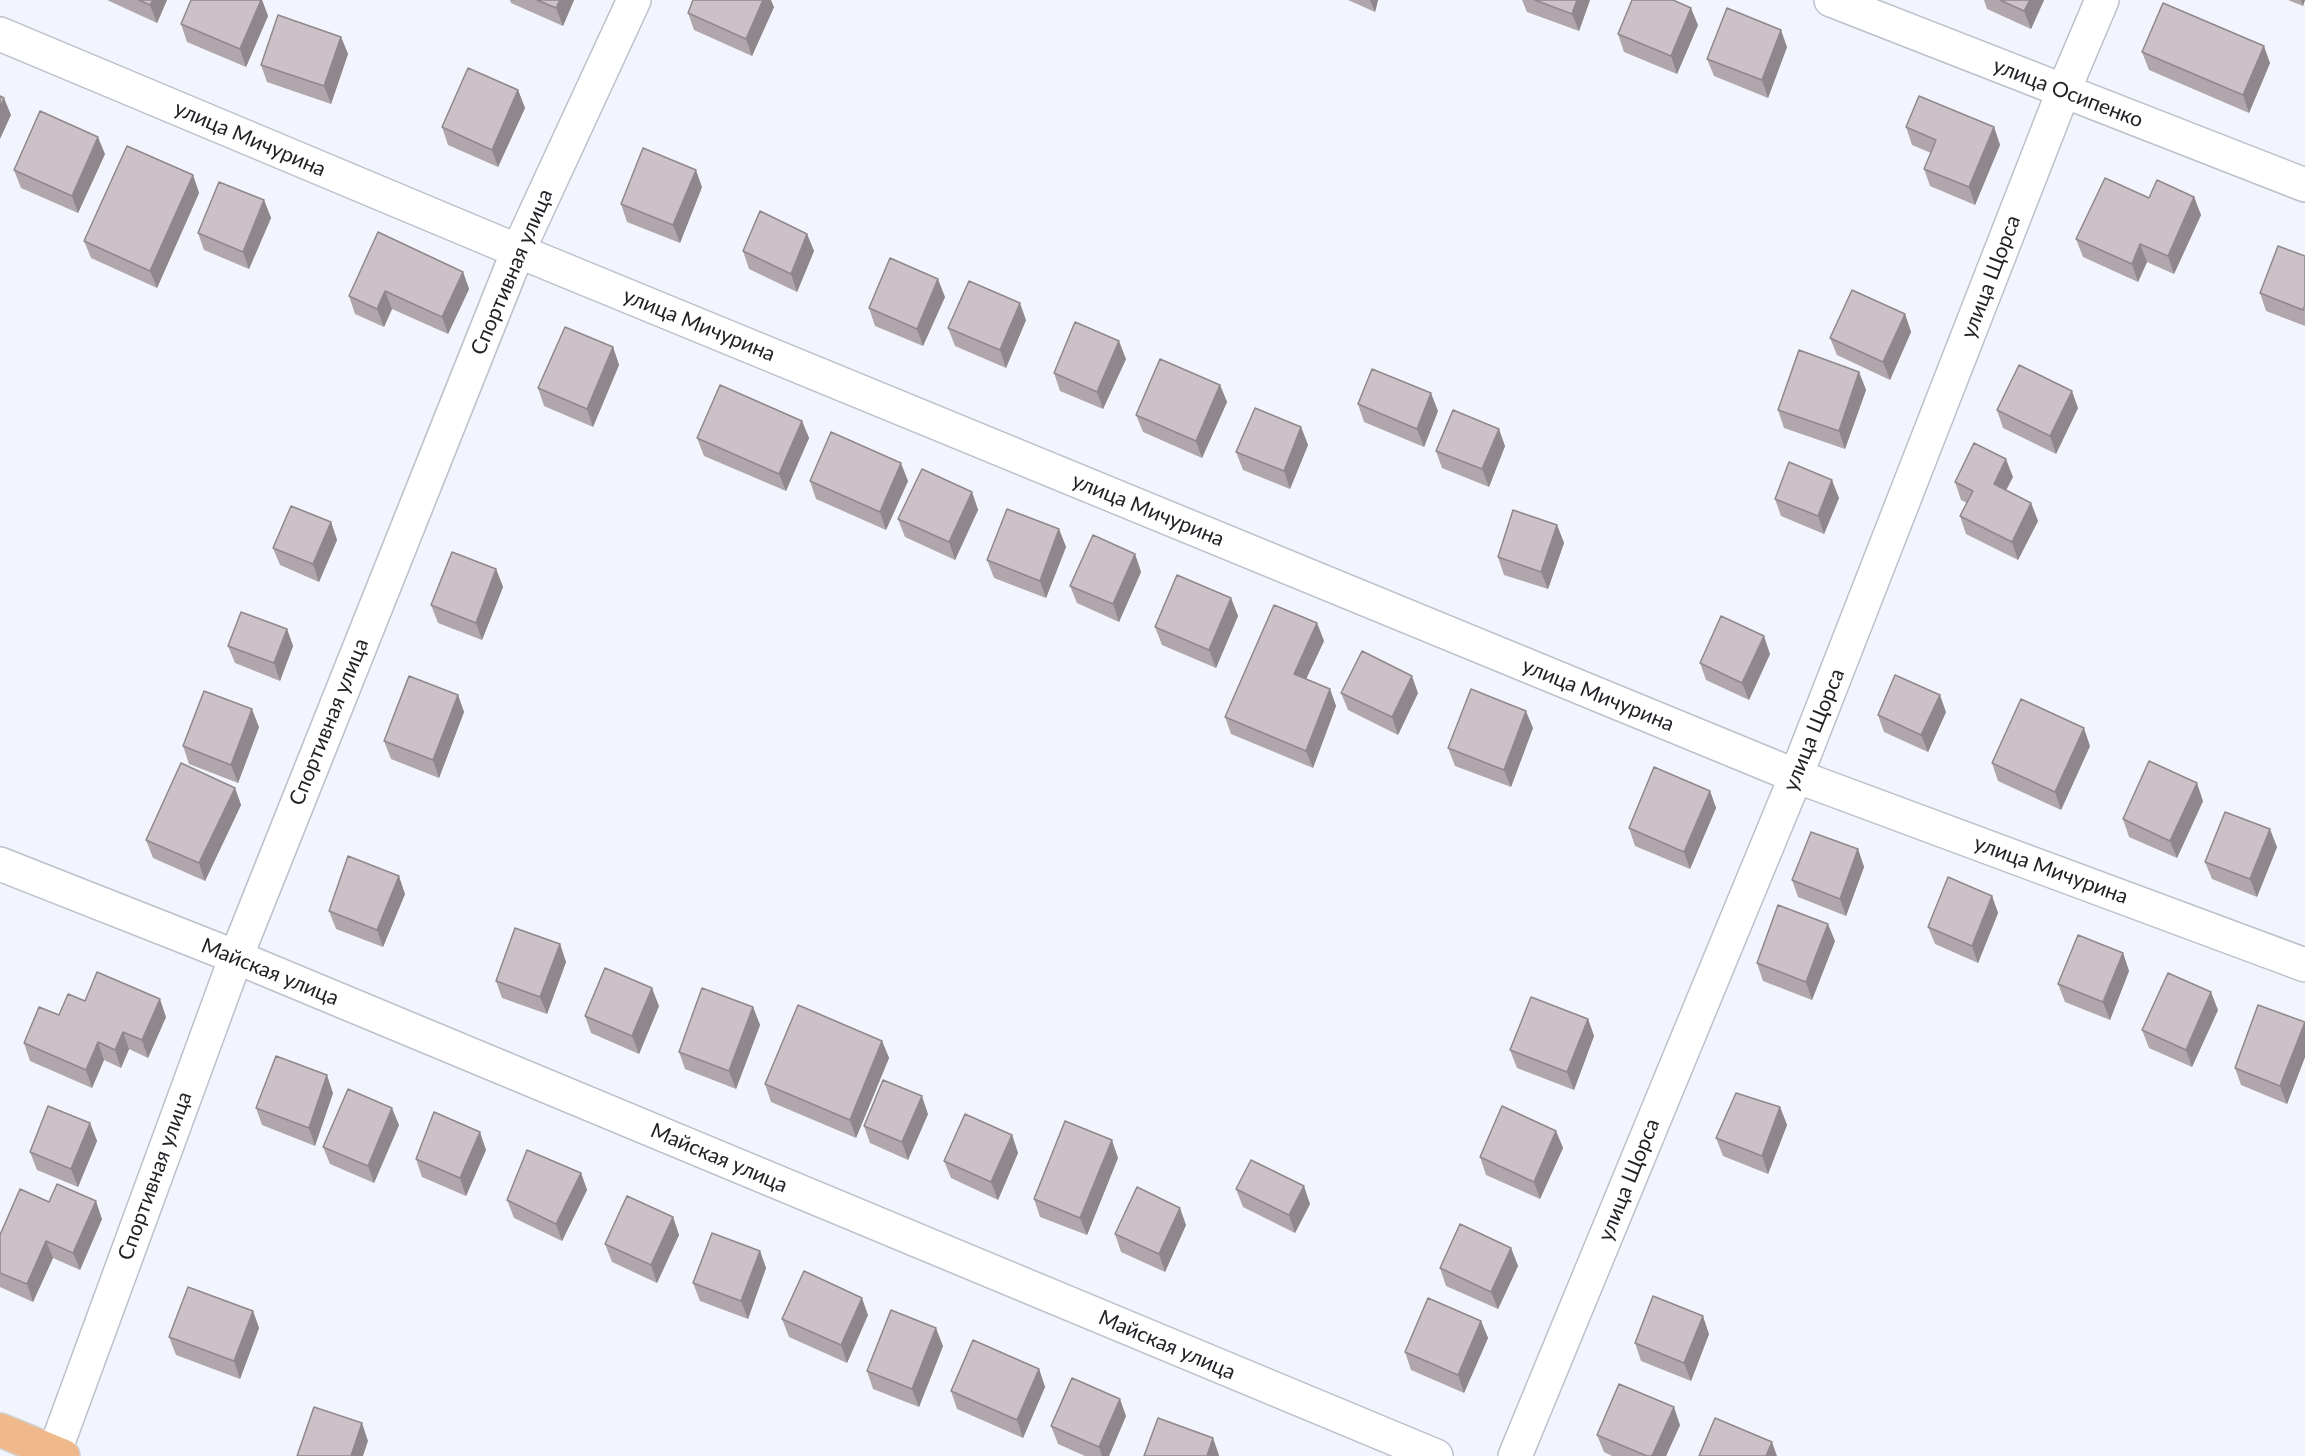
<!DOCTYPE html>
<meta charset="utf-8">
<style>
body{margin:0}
canvas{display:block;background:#f2f5fe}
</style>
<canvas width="2305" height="1456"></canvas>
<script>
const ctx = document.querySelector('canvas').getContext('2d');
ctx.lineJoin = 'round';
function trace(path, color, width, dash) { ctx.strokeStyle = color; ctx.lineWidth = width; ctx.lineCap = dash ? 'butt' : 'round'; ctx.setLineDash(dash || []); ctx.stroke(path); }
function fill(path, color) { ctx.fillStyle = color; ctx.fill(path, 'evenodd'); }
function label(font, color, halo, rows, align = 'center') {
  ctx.font = font + ' Lato,sans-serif'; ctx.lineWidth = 6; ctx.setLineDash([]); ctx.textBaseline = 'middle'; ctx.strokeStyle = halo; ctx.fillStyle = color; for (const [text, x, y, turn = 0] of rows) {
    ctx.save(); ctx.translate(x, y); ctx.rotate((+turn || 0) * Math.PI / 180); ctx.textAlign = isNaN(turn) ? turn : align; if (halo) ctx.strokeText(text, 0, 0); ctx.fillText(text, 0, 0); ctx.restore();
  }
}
const minor = new Path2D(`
 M 1831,0 L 2305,185
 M 0,34 L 518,251 L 1796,776 L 2305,965
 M 0,864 L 236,957 L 1436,1456
 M 53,1456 L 236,957 L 518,251 L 634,0
 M 1515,1456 L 1796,776 L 2063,92 L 2102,0`);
const major = new Path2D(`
 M 0,1430 L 63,1456`);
trace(minor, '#bcc0cb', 36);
trace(major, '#d3d3d4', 36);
trace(minor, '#fff', 33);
trace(major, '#efb98b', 33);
fill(new Path2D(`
 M 107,0 L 167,0 L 157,23 Z
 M 191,0 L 262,0 L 268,16 L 246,67 L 187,42 L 181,24 Z
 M 510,0 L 574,0 L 563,26 L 511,3 Z
 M 1348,0 L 1378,0 L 1375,12 Z
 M 1522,0 L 1590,0 L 1579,31 L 1527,12 Z
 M 1984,0 L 2044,0 L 2031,29 L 1987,9 Z
 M 2288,0 L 2305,0 L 2303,6 Z
 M 774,7 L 752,56 L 694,30 L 688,13 Z
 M 1698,25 L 1677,74 L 1624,52 L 1618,34 Z
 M 341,37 L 348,54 L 331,104 L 267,82 L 261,65 Z
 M 1787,47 L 1768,98 L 1714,76 L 1707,59 Z
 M 2142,52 L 2270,63 L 2249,113 L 2149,70 Z
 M 518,90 L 525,108 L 498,167 L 448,145 L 442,127 Z
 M 1906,127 L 1994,127 L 2000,145 L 1975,205 L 1930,186 L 1924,169 L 1931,153 L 1912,145 Z
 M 105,154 L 78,213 L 21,188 L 14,170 Z
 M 193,175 L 199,193 L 157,288 L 91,258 L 84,241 Z
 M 702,187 L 680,243 L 627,222 L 621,204 Z
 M 2194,197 L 2201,215 L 2174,274 L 2147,262 L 2138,282 L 2083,257 L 2076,239 L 2149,198 Z
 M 264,200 L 271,218 L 249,269 L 204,250 L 198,233 Z
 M 807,234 L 814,251 L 797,292 L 749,269 L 743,251 Z
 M 2305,256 L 2305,326 L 2266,311 L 2260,293 Z
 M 463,272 L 469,289 L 448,334 L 392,309 L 384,327 L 355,314 L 349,296 Z
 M 945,297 L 923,346 L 875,326 L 869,308 Z
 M 1905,314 L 1911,332 L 1890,380 L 1837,355 L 1830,338 Z
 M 1026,320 L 1006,368 L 955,346 L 948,328 Z
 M 613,347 L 619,365 L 593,427 L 544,406 L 538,388 Z
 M 1126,359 L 1103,409 L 1060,391 L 1054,373 Z
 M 1859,372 L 1866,390 L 1845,449 L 1784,428 L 1778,410 Z
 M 1220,385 L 1227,402 L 1202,458 L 1143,432 L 1136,415 Z
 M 1358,404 L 1438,411 L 1424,447 L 1364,422 Z
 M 2078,408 L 2056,454 L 2003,428 L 1997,410 Z
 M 802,421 L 809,438 L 786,491 L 704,456 L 697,438 Z
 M 1301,427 L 1308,445 L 1290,489 L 1243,470 L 1236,452 Z
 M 1505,446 L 1489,487 L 1442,468 L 1436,451 Z
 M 2013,477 L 2006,490 L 2031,503 L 2038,521 L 2018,560 L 1966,534 L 1960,516 L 1967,503 L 1961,500 L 1955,482 Z
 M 810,481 L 908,481 L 886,530 L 816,499 Z
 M 972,492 L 978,510 L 955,560 L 905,537 L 898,519 Z
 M 1839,498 L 1824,534 L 1781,516 L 1775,499 Z
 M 331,522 L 337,540 L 319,582 L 280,565 L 273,548 Z
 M 1557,525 L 1564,543 L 1548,589 L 1504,575 L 1498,557 Z
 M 1059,529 L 1066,547 L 1046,598 L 994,578 L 987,560 Z
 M 1135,554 L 1141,572 L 1119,622 L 1077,603 L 1070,586 Z
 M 496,569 L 503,587 L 482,640 L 438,623 L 431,605 Z
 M 1231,598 L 1238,616 L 1216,668 L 1162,645 L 1155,627 Z
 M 1317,623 L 1324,641 L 1306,679 L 1330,689 L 1336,706 L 1313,768 L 1231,734 L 1225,717 Z
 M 287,629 L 293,646 L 280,681 L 235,663 L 228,646 Z
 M 1770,654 L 1749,700 L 1706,680 L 1700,663 Z
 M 1341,693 L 1418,693 L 1398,735 L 1348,710 Z
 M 458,695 L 464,712 L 439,778 L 391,759 L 384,741 Z
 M 1946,712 L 1928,752 L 1884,732 L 1878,715 Z
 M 259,727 L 238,783 L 189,764 L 183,746 Z
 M 1533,728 L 1511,787 L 1455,766 L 1448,748 Z
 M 2090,746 L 2061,810 L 1998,781 L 1992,763 Z
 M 235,788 L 241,805 L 205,881 L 153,858 L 146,840 Z
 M 1710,791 L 1716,808 L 1690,869 L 1635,846 L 1629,828 Z
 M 2203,801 L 2177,858 L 2129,837 L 2123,819 Z
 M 2277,847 L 2257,897 L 2212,879 L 2205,862 Z
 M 1858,849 L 1864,867 L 1846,916 L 1798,897 L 1792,880 Z
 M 405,894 L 383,947 L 336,929 L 329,911 Z
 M 1992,896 L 1998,913 L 1978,963 L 1935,944 L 1928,927 Z
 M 1835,941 L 1812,1000 L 1763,981 L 1757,963 Z
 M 560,944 L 566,962 L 547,1014 L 502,998 L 496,981 Z
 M 2123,953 L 2129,971 L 2110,1020 L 2065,1002 L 2058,984 Z
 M 85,1001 L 166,1017 L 148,1058 L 129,1049 L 121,1068 L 104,1060 L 92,1088 L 30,1061 L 24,1043 L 59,1015 Z
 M 659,1006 L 639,1054 L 591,1033 L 585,1016 Z
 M 753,1007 L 760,1025 L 736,1089 L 685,1069 L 679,1052 Z
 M 2218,1010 L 2192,1067 L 2149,1048 L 2142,1030 Z
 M 1588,1019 L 1594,1036 L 1574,1090 L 1517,1068 L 1510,1050 Z
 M 2305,1022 L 2305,1057 L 2287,1104 L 2241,1085 L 2235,1068 Z
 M 882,1041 L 889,1058 L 856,1138 L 771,1102 L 765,1084 Z
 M 333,1093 L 315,1146 L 262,1125 L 256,1108 Z
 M 1780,1107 L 1787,1125 L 1768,1174 L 1723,1156 L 1716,1138 Z
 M 928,1114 L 908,1160 L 870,1143 L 864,1126 Z
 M 90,1123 L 97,1141 L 78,1187 L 37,1170 L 30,1152 Z
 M 399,1125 L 374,1183 L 330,1164 L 323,1147 Z
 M 1556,1131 L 1563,1148 L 1540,1199 L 1486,1175 L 1480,1157 Z
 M 1012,1135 L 1018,1153 L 998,1200 L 951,1178 L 944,1161 Z
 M 486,1150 L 466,1196 L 422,1177 L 416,1159 Z
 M 1118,1158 L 1087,1235 L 1040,1217 L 1034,1199 Z
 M 581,1173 L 587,1190 L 562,1241 L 514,1218 L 507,1200 Z
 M 1236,1189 L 1310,1204 L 1295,1233 L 1243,1207 Z
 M 49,1202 L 102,1219 L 80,1270 L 53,1258 L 33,1302 L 0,1287 L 0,1235 Z
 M 673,1217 L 679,1235 L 657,1283 L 612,1262 L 605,1244 Z
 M 1186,1225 L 1165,1272 L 1121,1252 L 1115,1234 Z
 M 1511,1248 L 1518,1266 L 1498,1309 L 1446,1286 L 1440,1268 Z
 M 760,1251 L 766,1268 L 748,1319 L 700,1301 L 693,1283 Z
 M 253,1311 L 259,1328 L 240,1379 L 176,1355 L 169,1337 Z
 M 868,1315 L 847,1363 L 789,1337 L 782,1319 Z
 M 1481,1321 L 1488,1338 L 1464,1393 L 1411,1370 L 1405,1352 Z
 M 1709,1334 L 1691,1381 L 1641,1361 L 1635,1343 Z
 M 943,1346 L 919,1407 L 873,1389 L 867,1371 Z
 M 1039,1369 L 1045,1387 L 1023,1438 L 957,1409 L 951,1391 Z
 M 1126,1416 L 1109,1456 L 1085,1456 L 1058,1444 L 1051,1426 Z
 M 1680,1425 L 1666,1456 L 1612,1456 L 1604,1452 L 1597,1435 Z`), '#b0a6ac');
fill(new Path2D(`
 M 153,0 L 167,0 L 157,23 L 150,5 Z
 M 261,0 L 262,0 L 268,16 L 246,67 L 240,49 Z
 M 560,0 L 574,0 L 563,26 L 556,8 Z
 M 763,0 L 771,0 L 774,7 L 752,56 L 746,39 Z
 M 1370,0 L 1378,0 L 1375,12 Z
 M 1577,0 L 1590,0 L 1579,31 L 1572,14 Z
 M 2030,0 L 2044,0 L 2031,29 L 2024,11 Z
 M 2301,0 L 2305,0 L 2303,6 Z
 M 1691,8 L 1698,25 L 1677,74 L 1671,56 Z
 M 1781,30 L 1787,47 L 1768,98 L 1762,80 Z
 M 341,37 L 348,54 L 331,104 L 324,86 Z
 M 2264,46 L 2270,63 L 2249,113 L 2243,95 Z
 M 518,90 L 525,108 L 498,167 L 492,150 Z
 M 4,98 L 11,115 L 0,139 L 0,107 Z
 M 1994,127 L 2000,145 L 1975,205 L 1969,187 Z
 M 98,137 L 105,154 L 78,213 L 72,196 Z
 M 696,170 L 702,187 L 680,243 L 673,225 Z
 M 193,175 L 199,193 L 157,288 L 150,271 Z
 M 2194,197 L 2201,215 L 2174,274 L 2168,256 Z
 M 264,200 L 271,218 L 249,269 L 243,252 Z
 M 807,234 L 814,251 L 797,292 L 791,274 Z
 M 2140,244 L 2147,262 L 2138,282 L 2132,264 Z
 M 463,272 L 469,289 L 448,334 L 442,317 Z
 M 938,279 L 945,297 L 923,346 L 917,329 Z
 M 385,291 L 392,309 L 384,327 L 377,309 Z
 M 1020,303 L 1026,320 L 1006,368 L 1000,350 Z
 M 1905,314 L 1911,332 L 1890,380 L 1883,362 Z
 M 1119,341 L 1126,359 L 1103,409 L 1097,392 Z
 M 613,347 L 619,365 L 593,427 L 587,409 Z
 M 1859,372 L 1866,390 L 1845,449 L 1839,431 Z
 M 1220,385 L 1227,402 L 1202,458 L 1196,441 Z
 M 2072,391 L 2078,408 L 2056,454 L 2050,436 Z
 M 1431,393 L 1438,411 L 1424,447 L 1417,429 Z
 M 802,421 L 809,438 L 786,491 L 779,474 Z
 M 1301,427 L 1308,445 L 1290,489 L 1284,471 Z
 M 1499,429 L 1505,446 L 1489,487 L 1482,469 Z
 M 2006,459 L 2013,477 L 2000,502 L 1994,484 Z
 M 901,463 L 908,481 L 886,530 L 880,512 Z
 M 1832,480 L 1839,498 L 1824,534 L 1818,516 Z
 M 972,492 L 978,510 L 955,560 L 949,542 Z
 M 2031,503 L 2038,521 L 2018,560 L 2012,542 Z
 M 331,522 L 337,540 L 319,582 L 313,564 Z
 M 1557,525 L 1564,543 L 1548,589 L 1541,572 Z
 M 1059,529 L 1066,547 L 1046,598 L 1040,581 Z
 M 1135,554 L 1141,572 L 1119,622 L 1113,604 Z
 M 496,569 L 503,587 L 482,640 L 476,623 Z
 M 1231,598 L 1238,616 L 1216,668 L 1209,650 Z
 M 1317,623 L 1324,641 L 1300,692 L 1294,674 Z
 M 287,629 L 293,646 L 280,681 L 274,663 Z
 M 1764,636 L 1770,654 L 1749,700 L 1742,683 Z
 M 1412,676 L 1418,693 L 1398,735 L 1392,717 Z
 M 1330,689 L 1336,706 L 1313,768 L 1306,751 Z
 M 458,695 L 464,712 L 439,778 L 433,760 Z
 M 1940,695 L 1946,712 L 1928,752 L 1921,735 Z
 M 252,709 L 259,727 L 238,783 L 231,765 Z
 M 1526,711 L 1533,728 L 1511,787 L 1504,770 Z
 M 2084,728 L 2090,746 L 2061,810 L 2055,792 Z
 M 2197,783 L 2203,801 L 2177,858 L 2170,841 Z
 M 235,788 L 241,805 L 205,881 L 199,863 Z
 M 1710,791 L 1716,808 L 1690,869 L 1684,852 Z
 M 2270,829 L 2277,847 L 2257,897 L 2250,879 Z
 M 1858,849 L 1864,867 L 1846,916 L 1840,899 Z
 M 399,876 L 405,894 L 383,947 L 377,930 Z
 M 1992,896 L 1998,913 L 1978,963 L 1972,946 Z
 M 1828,924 L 1835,941 L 1812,1000 L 1806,982 Z
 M 560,944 L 566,962 L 547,1014 L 540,997 Z
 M 2123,953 L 2129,971 L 2110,1020 L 2103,1002 Z
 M 652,988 L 659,1006 L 639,1054 L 632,1036 Z
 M 2211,992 L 2218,1010 L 2192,1067 L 2186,1050 Z
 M 160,999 L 166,1017 L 148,1058 L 142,1040 Z
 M 753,1007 L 760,1025 L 736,1089 L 729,1071 Z
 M 1588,1019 L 1594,1036 L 1574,1090 L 1567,1072 Z
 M 2305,1023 L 2305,1057 L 2287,1104 L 2280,1086 Z
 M 123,1032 L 129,1049 L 121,1068 L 115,1050 Z
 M 882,1041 L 889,1058 L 856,1138 L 850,1120 Z
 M 98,1042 L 104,1060 L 92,1088 L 86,1070 Z
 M 327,1075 L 333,1093 L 315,1146 L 309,1128 Z
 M 922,1096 L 928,1114 L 908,1160 L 902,1142 Z
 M 1780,1107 L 1787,1125 L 1768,1174 L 1762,1156 Z
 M 392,1108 L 399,1125 L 374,1183 L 368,1166 Z
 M 90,1123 L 97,1141 L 78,1187 L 71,1169 Z
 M 1556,1131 L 1563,1148 L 1540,1199 L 1534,1182 Z
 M 480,1132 L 486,1150 L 466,1196 L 460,1178 Z
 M 1012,1135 L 1018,1153 L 998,1200 L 991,1182 Z
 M 1112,1140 L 1118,1158 L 1087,1235 L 1080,1218 Z
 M 581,1173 L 587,1190 L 562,1241 L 556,1224 Z
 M 1304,1186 L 1310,1204 L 1295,1233 L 1289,1215 Z
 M 96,1201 L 102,1219 L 80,1270 L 73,1253 Z
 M 1180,1208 L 1186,1225 L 1165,1272 L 1159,1254 Z
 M 673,1217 L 679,1235 L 657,1283 L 651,1265 Z
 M 46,1241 L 53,1258 L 33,1302 L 27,1284 Z
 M 1511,1248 L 1518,1266 L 1498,1309 L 1491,1292 Z
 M 760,1251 L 766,1268 L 748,1319 L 741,1301 Z
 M 862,1298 L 868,1315 L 847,1363 L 841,1345 Z
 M 253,1311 L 259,1328 L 240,1379 L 234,1361 Z
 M 1703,1316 L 1709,1334 L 1691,1381 L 1684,1363 Z
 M 1481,1321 L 1488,1338 L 1464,1393 L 1458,1375 Z
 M 936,1328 L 943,1346 L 919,1407 L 912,1389 Z
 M 1039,1369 L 1045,1387 L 1023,1438 L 1017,1420 Z
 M 1120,1399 L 1126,1416 L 1109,1456 L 1102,1456 L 1099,1447 Z
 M 1674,1407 L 1680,1425 L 1666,1456 L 1652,1456 Z
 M 362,1423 L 368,1441 L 363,1456 L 351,1456 Z
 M 1213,1438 L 1219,1455 L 1219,1456 L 1207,1456 Z
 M 1772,1442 L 1777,1456 L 1766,1456 Z`), '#90878c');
const building = new Path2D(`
 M 139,0 L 153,0 L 150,5 Z
 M 191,0 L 261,0 L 240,49 L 181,24 Z
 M 537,0 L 560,0 L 556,8 Z
 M 693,0 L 763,0 L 746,39 L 688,13 Z
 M 1535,0 L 1577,0 L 1572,14 Z
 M 1632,0 L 1673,0 L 1691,8 L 1671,56 L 1618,34 Z
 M 2000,0 L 2030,0 L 2024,11 Z
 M 2163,3 L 2264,46 L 2243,95 L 2142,52 Z
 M 1727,8 L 1781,30 L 1762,80 L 1707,59 Z
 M 278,15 L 341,37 L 324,86 L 261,65 Z
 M 468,68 L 518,90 L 492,150 L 442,127 Z
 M 0,96 L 4,98 L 0,107 Z
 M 1919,96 L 1994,127 L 1969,187 L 1924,169 L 1936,140 L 1906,127 Z
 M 40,111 L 98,137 L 72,196 L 14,170 Z
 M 127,146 L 193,175 L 150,271 L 84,241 Z
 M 643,148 L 696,170 L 673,225 L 621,204 Z
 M 2105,178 L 2149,198 L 2157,180 L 2194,197 L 2168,256 L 2140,244 L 2132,264 L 2076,239 Z
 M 219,182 L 264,200 L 243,252 L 198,233 Z
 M 760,211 L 807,234 L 791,274 L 743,251 Z
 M 378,232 L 463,272 L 442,317 L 385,291 L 377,309 L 349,296 Z
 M 2278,246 L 2305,256 L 2305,305 L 2303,310 L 2260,293 Z
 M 890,258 L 938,279 L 917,329 L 869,308 Z
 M 969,281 L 1020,303 L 1000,350 L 948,328 Z
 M 1852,290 L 1905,314 L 1883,362 L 1830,338 Z
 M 1075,322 L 1119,341 L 1097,392 L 1054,373 Z
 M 565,327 L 613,347 L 587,409 L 538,388 Z
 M 1799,350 L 1859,372 L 1839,431 L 1778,410 Z
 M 1160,359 L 1220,385 L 1196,441 L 1136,415 Z
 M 2019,365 L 2072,391 L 2050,436 L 1997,410 Z
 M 1372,369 L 1431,393 L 1417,429 L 1358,404 Z
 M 720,385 L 802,421 L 779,474 L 697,438 Z
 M 1255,408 L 1301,427 L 1284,471 L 1236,452 Z
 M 1453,410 L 1499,429 L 1482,469 L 1436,451 Z
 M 831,432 L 901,463 L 880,512 L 810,481 Z
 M 1974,443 L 2006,459 L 1994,484 L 2031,503 L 2012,542 L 1960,516 L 1973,491 L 1955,482 Z
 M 1789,462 L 1832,480 L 1818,516 L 1775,499 Z
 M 922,469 L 972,492 L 949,542 L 898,519 Z
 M 291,506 L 331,522 L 313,564 L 273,548 Z
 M 1007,509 L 1059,529 L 1040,581 L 987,560 Z
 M 1513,510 L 1557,525 L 1541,572 L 1498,557 Z
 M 1093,535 L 1135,554 L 1113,604 L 1070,586 Z
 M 452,552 L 496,569 L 476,623 L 431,605 Z
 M 1177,575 L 1231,598 L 1209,650 L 1155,627 Z
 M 1274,605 L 1317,623 L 1294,674 L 1330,689 L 1306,751 L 1225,717 Z
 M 241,612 L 287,629 L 274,663 L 228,646 Z
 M 1721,616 L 1764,636 L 1742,683 L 1700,663 Z
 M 1362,651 L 1412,676 L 1392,717 L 1341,693 Z
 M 1895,675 L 1940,695 L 1921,735 L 1878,715 Z
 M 409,676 L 458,695 L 433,760 L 384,741 Z
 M 1471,689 L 1526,711 L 1504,770 L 1448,748 Z
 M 204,691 L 252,709 L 231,765 L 183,746 Z
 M 2021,699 L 2084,728 L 2055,792 L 1992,763 Z
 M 2149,761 L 2197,783 L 2170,841 L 2123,819 Z
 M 181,763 L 235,788 L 199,863 L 146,840 Z
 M 1654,767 L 1710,791 L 1684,852 L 1629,828 Z
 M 2225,812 L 2270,829 L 2250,879 L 2205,862 Z
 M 1811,832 L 1858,849 L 1840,899 L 1792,880 Z
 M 348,856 L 399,876 L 377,930 L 329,911 Z
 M 1948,877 L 1992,896 L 1972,946 L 1928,927 Z
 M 1778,905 L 1828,924 L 1806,982 L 1757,963 Z
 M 515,928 L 560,944 L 540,997 L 496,981 Z
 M 2078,935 L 2123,953 L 2103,1002 L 2058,984 Z
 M 605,968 L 652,988 L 632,1036 L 585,1016 Z
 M 97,972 L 160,999 L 142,1040 L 123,1032 L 115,1050 L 98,1042 L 86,1070 L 24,1043 L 39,1007 L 59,1015 L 68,994 L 85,1001 Z
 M 2168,973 L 2211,992 L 2186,1050 L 2142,1030 Z
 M 702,988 L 753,1007 L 729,1071 L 679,1052 Z
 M 1531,997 L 1588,1019 L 1567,1072 L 1510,1050 Z
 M 798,1005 L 882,1041 L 850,1120 L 765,1084 Z
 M 2258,1005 L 2305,1022 L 2280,1086 L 2235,1068 Z
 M 276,1056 L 327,1075 L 309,1128 L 256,1108 Z
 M 883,1080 L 922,1096 L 902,1142 L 864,1126 Z
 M 348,1089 L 392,1108 L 368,1166 L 323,1147 Z
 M 1736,1093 L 1780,1107 L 1762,1156 L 1716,1138 Z
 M 48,1106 L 90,1123 L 71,1169 L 30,1152 Z
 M 1502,1106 L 1556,1131 L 1534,1182 L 1480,1157 Z
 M 434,1112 L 480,1132 L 460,1178 L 416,1159 Z
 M 965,1114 L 1012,1135 L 991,1182 L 944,1161 Z
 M 1065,1121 L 1112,1140 L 1080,1218 L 1034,1199 Z
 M 527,1150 L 581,1173 L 556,1224 L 507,1200 Z
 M 1251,1160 L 1304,1186 L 1289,1215 L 1236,1189 Z
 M 57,1184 L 96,1201 L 73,1253 L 46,1241 L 27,1284 L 0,1273 L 0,1235 L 20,1189 L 49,1202 Z
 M 1137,1187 L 1180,1208 L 1159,1254 L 1115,1234 Z
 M 627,1196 L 673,1217 L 651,1265 L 605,1244 Z
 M 1460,1224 L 1511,1248 L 1491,1292 L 1440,1268 Z
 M 712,1233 L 760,1251 L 741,1301 L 693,1283 Z
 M 804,1271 L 862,1298 L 841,1345 L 782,1319 Z
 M 188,1287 L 253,1311 L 234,1361 L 169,1337 Z
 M 1653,1296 L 1703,1316 L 1684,1363 L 1635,1343 Z
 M 1428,1298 L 1481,1321 L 1458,1375 L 1405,1352 Z
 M 891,1310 L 936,1328 L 912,1389 L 867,1371 Z
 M 973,1340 L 1039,1369 L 1017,1420 L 951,1391 Z
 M 1072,1378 L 1120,1399 L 1099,1447 L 1051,1426 Z
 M 1619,1384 L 1674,1407 L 1652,1456 L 1647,1456 L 1597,1435 Z
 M 314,1407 L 362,1423 L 351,1456 L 297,1456 Z
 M 1158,1418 L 1213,1438 L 1207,1456 L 1144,1456 Z
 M 1715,1418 L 1772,1442 L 1766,1456 L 1699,1456 Z`);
fill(building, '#cdc1c8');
trace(building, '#90878c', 1.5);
label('21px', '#212327', '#fff', [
 ["улица Осипенко",2068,93,21],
 ["улица Мичурина",250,139,23],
 ["Спортивная улица",512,272,-67],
 ["улица Щорса",1991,277,-69],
 ["улица Мичурина",699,325,22],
 ["улица Мичурина",1148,510,22],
 ["улица Мичурина",1598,695,22],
 ["Спортивная улица",329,722,-68],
 ["улица Щорса",1814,730,-68],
 ["улица Мичурина",2051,870,20],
 ["Майская улица",270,972,22],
 ["Майская улица",719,1158,23],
 ["Спортивная улица",155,1176,-70],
 ["улица Щорса",1629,1180,-68],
 ["Майская улица",1167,1345,23]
]);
</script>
